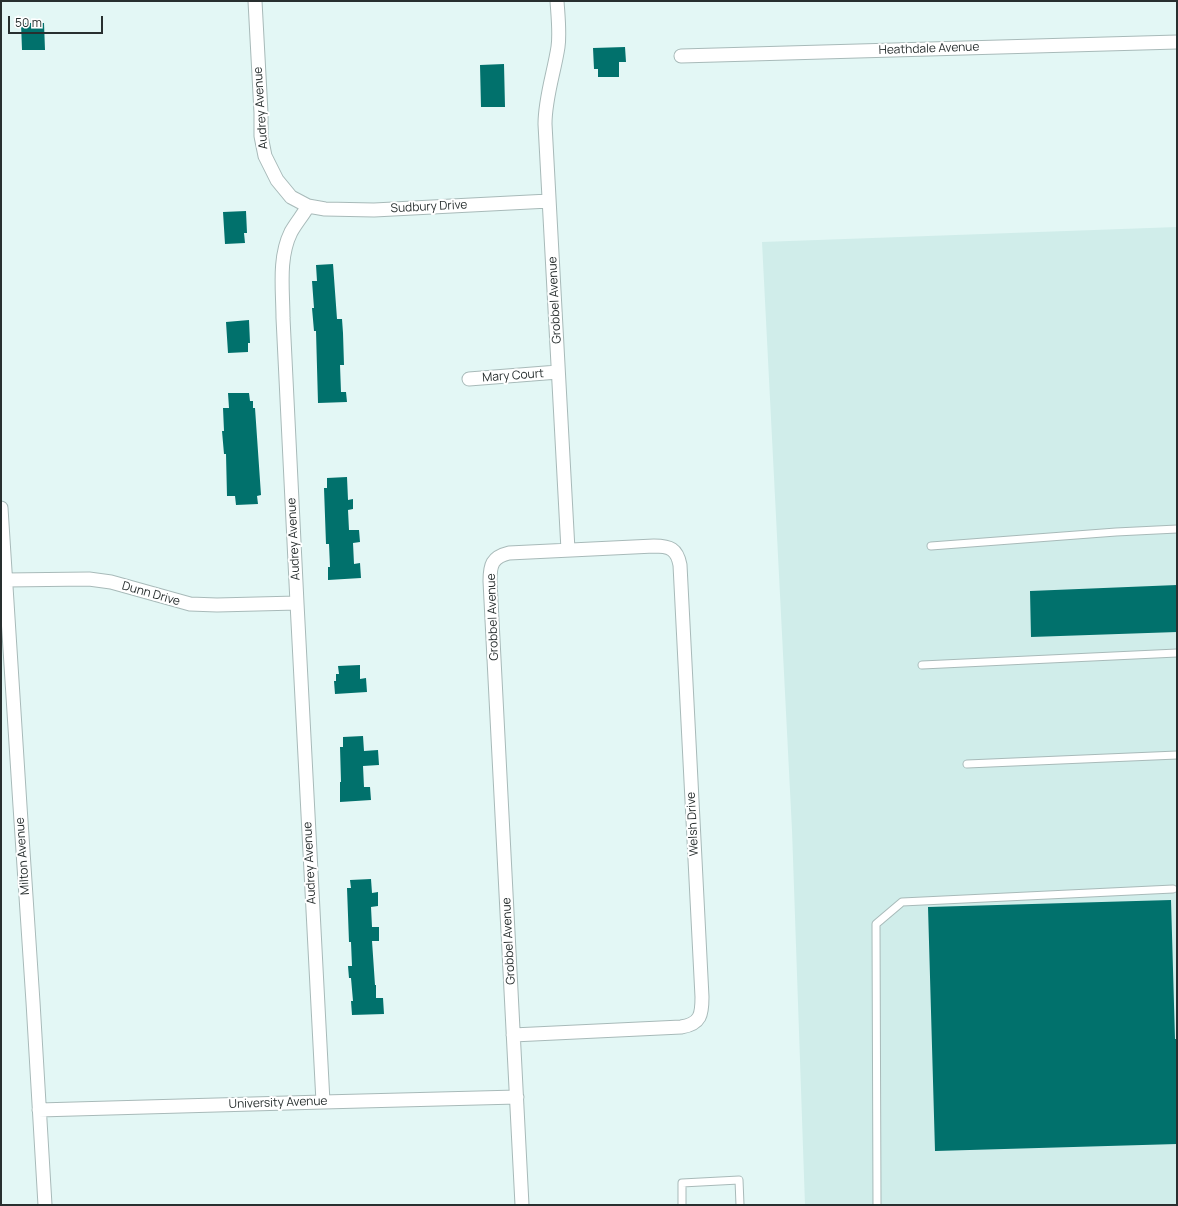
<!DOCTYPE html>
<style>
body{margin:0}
#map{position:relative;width:1178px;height:1206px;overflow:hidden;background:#e3f7f5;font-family:Manrope,sans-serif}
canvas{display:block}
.frame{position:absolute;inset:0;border:2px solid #282f2f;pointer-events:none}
.scale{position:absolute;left:8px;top:16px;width:95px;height:18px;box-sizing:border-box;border:2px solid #282f2f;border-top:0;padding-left:5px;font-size:12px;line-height:14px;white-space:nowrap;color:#282f2f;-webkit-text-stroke:3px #fff;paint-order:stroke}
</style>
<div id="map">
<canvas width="1178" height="1206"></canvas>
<div class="frame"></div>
<div class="scale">50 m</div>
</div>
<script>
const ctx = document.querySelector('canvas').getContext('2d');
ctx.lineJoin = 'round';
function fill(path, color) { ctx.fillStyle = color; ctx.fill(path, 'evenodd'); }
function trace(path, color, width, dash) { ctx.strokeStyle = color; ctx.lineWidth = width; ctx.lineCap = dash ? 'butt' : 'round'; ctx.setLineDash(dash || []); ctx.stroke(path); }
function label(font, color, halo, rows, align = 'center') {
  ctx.font = font + ' Manrope,sans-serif'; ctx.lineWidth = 4; ctx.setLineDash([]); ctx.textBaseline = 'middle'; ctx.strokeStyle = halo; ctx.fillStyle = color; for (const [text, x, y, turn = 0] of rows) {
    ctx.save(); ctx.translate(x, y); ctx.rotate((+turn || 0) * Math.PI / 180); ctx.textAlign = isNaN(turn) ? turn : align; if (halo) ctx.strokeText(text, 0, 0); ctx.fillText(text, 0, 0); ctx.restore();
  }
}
fill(new Path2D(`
 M 1177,227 L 1177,1205 L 805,1205 L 792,830 L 762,242 Z`), '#d0edea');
fill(new Path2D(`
 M 21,23 L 44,23 L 45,50 L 22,50 Z
 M 625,47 L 626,62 L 619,62 L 619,77 L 598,77 L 598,69 L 594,69 L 593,48 Z
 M 504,64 L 505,107 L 481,107 L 480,65 Z
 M 246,211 L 247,233 L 244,233 L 245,243 L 225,244 L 223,212 Z
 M 333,264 L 337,319 L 342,319 L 343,333 L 344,365 L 340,365 L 341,392 L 346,392 L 347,402 L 318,403 L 316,331 L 314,331 L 312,308 L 314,308 L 312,281 L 317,281 L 316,265 Z
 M 249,320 L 250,343 L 248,343 L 248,352 L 228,353 L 226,322 Z
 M 228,393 L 249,393 L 250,401 L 253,401 L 253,408 L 255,408 L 261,495 L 257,496 L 258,504 L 236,505 L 235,496 L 227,496 L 226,454 L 224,454 L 222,431 L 224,431 L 223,408 L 229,408 Z
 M 347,477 L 348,500 L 353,499 L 353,509 L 348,510 L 349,530 L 359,530 L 360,542 L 353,543 L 354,564 L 360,563 L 361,578 L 328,580 L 328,567 L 330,567 L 329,544 L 326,544 L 324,488 L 327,488 L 327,478 Z
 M 1177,585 L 1177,632 L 1031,637 L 1030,591 Z
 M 360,665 L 360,679 L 366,678 L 367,692 L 335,694 L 334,681 L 336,681 L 336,674 L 339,674 L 338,666 Z
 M 363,736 L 364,751 L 378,750 L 379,765 L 363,766 L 364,787 L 370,787 L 371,800 L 340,802 L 340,782 L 341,782 L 340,747 L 343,747 L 343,737 Z
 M 371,879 L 372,893 L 378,892 L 378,906 L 371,907 L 372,927 L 379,927 L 379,941 L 372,941 L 375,985 L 376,985 L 376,998 L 383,998 L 384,1014 L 352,1015 L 351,1001 L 353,1001 L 351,978 L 349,978 L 348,966 L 352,966 L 351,942 L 349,942 L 347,888 L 351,888 L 350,880 Z
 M 1171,900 L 1175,1039 L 1177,1039 L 1177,1144 L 935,1151 L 928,907 Z`), '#01716c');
const lane = new Path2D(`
 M 931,546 L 1116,532 L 1177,529
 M 922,665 L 1177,653
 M 967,764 L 1177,755
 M 682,1205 L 682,1183 L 739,1180 L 740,1205
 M 877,1205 L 876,924 L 902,902 L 1173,889`);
const street = new Path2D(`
 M 255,1 L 261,113 L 261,136 L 265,156 L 277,180 L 291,197 L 308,206 L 325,209 L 374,210 L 549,201
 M 557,1 C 558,16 560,33 558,47 C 554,73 545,98 545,124 L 568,550
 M 681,56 L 1177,42
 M 308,206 C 303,215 296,223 291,232 C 278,258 283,291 283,318 L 297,603 L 323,1102
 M 469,379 L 558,372
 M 1,508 L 20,806 L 33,1002 L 45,1205
 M 6,580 L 89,579 L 111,582 L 190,604 L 217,605 L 297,603
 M 513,1035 L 681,1027 C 701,1024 702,1014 702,997 L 680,565 C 677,549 670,546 654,546 L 509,553 C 492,557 490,565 490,581 L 522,1205
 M 39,1110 L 323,1102 L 517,1097`);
trace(lane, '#a8bab9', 9);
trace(street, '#a8bab9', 15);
trace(lane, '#fff', 7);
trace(street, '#fff', 13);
label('12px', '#282f2f', '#fff', [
 ["Heathdale Avenue",929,49,-2],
 ["Audrey Avenue",261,108,-94],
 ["Sudbury Drive",429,207,-3],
 ["Grobbel Avenue",555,300,-93],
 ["Mary Court",513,376,-4],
 ["Audrey Avenue",294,539,-93],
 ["Dunn Drive",151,594,16],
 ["Grobbel Avenue",493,617,-92],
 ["Welsh Drive",693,824,-93],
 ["Milton Avenue",23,856,-94],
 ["Audrey Avenue",310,863,-93],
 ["Grobbel Avenue",509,941,-93],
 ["University Avenue",278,1103,-2]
]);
</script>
